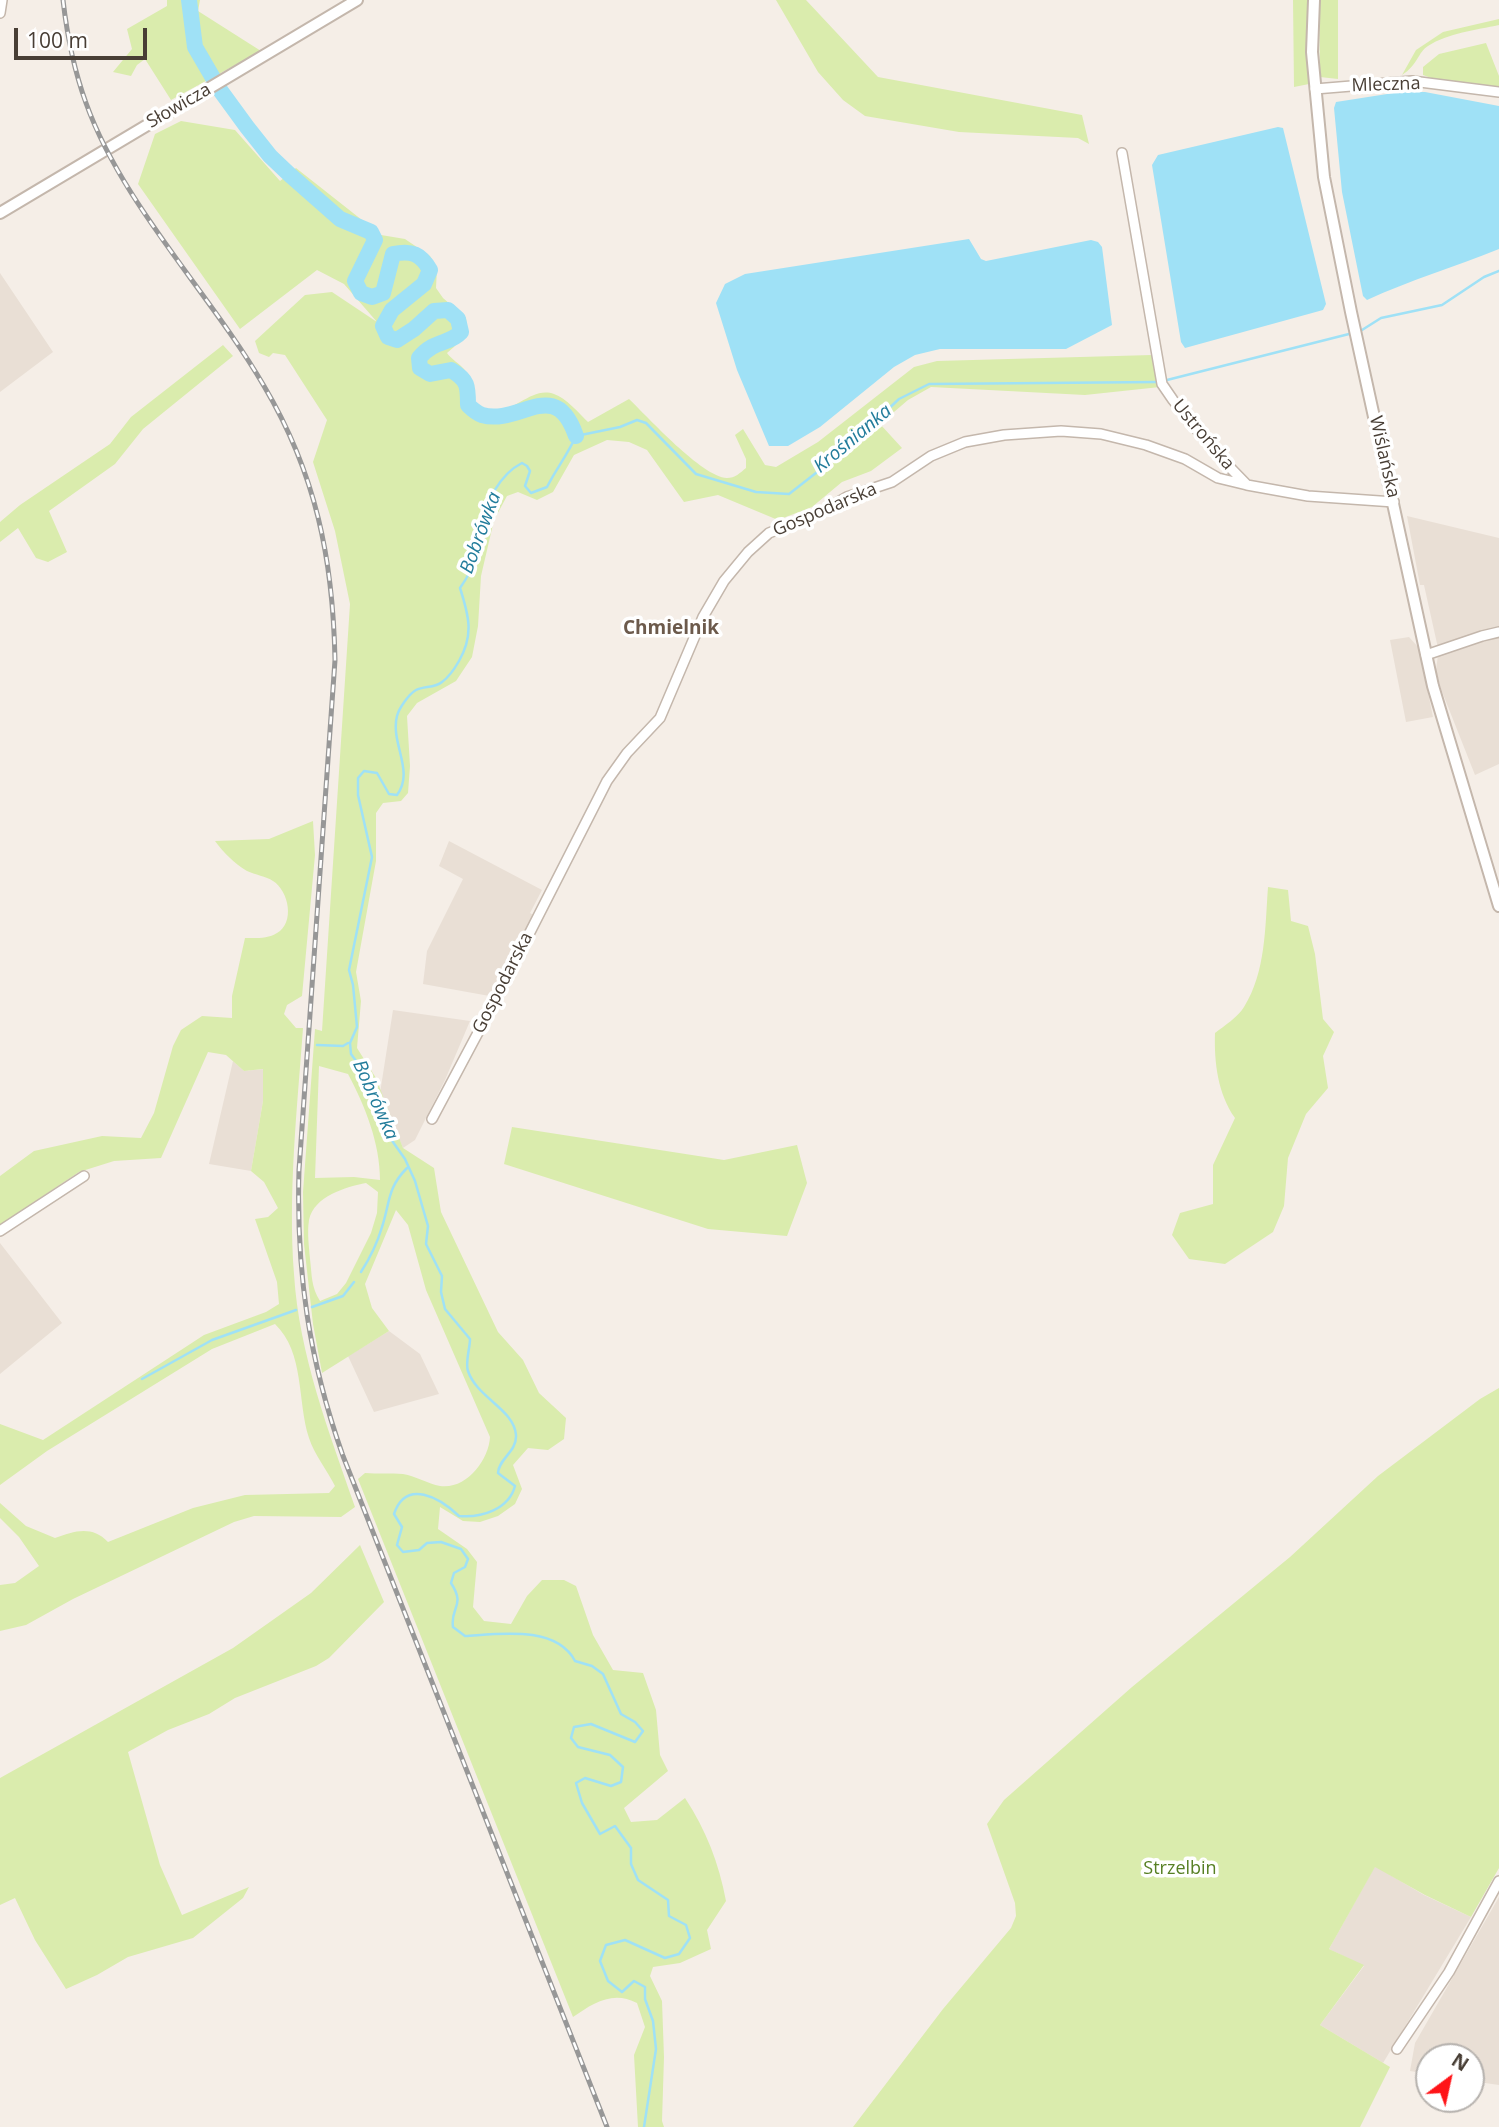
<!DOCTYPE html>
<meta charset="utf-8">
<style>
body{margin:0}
#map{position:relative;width:1499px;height:2127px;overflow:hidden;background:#f5eee7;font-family:"Open Sans",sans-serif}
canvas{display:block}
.north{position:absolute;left:1415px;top:2043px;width:70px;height:70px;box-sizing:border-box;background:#fff;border:2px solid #b6b2ae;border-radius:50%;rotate:33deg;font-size:19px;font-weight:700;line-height:28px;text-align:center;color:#483e35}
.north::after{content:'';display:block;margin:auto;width:24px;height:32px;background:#ff1418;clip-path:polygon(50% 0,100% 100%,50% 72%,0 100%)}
.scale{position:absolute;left:14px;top:28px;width:133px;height:32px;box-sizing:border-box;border:4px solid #483e35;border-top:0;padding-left:9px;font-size:21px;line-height:24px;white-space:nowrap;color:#483e35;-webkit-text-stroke:5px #fff;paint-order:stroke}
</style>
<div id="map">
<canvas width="1499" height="2127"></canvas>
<div class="north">N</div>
<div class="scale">100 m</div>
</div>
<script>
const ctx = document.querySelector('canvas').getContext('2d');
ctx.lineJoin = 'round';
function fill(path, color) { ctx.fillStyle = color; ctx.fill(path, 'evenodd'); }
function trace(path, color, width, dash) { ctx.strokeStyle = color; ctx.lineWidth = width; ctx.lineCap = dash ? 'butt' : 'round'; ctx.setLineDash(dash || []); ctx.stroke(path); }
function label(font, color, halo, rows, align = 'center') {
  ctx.font = font + ' "Open Sans",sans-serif'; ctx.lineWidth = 7; ctx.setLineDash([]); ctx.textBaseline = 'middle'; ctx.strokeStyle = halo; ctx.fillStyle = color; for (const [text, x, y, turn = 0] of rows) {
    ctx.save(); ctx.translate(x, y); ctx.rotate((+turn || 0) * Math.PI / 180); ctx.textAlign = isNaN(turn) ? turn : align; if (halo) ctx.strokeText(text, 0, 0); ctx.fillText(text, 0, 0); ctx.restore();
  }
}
fill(new Path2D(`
 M 0,273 L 53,352 L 0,392 Z
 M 1407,516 L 1499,538 L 1499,628 L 1438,648 L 1424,585 L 1420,585 Z
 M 1499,635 L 1499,764 L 1475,775 L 1441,689 L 1436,670 L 1438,655 Z
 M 1409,637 L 1419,648 L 1433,717 L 1406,722 L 1390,640 Z
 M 449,841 L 542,890 L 530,913 L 535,916 L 495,997 L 423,984 L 427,951 L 463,879 L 439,866 Z
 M 393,1010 L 470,1021 L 445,1080 L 415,1140 L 403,1148 L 380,1093 Z
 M 233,1061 L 244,1071 L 264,1069 L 263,1101 L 251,1171 L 209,1164 Z
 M 0,1243 L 62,1323 L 0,1374 Z
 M 389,1331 L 420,1354 L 439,1394 L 374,1412 L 348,1356 Z
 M 1375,1866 L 1424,1895 L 1471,1917 L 1383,2063 L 1320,2025 L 1364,1966 L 1329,1949 Z
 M 1499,1897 L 1499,2085 L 1471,2081 L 1471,2057 L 1429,2057 L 1429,2074 L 1410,2071 L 1415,2043 Z`), '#e9dfd5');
fill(new Path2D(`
 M 167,0 L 200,0 L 198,11 L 261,51 L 171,100 L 145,59 L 137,65 L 131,76 L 113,72 L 132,49 L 127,29 L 167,6 Z
 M 776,0 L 806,0 L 878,77 L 1082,115 L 1089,144 L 1078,138 L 959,132 L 865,116 L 843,100 L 818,72 Z
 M 1293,0 L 1308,0 L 1309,84 L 1294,87 Z
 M 1319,0 L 1338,0 L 1338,79 L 1320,77 Z
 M 1499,19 L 1499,25 C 1476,30 1448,33 1428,46 C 1418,52 1418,65 1402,75 L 1416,50 L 1443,32 Z
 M 1486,43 L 1499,76 L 1499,88 L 1434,79 L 1423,75 L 1423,67 L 1439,54 Z
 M 181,121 L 235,130 L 280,181 L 296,168 L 381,235 L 405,239 L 430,256 L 437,268 L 436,288 L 443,298 L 466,318 C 468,335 460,342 447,353 C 452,360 459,363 464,369 C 472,378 472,391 473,403 C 507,429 526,384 554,394 C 566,398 579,413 588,422 L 629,399 C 648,417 702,477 727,478 C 735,478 740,473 746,468 L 746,459 L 735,435 L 743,429 L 765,465 L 776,467 L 818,442 L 914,367 L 937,361 L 1152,355 L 1160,387 L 1085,395 L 931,387 L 908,400 L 880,424 L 902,448 L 871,471 L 842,482 L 812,507 L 778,520 L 718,495 L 684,502 L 647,450 L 629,442 L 607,440 L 574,455 L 553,492 L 537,500 L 518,492 L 507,496 L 494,520 L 481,576 L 478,626 L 472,657 L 456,681 L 417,703 L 407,716 L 410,766 L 408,793 L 401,801 L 383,803 L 376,813 L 376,861 L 356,972 L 361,1001 L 357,1048 L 376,1078 L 403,1148 L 434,1168 L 441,1212 L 498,1332 L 523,1360 L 539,1393 L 566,1418 L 564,1439 L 548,1450 L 528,1448 L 513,1465 L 522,1489 L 515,1504 L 498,1516 L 480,1522 L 463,1521 L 440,1507 L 438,1529 L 467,1549 L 477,1562 L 473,1607 L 484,1621 L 511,1624 L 527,1596 L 542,1580 L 564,1580 L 576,1586 L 593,1635 L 613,1670 L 643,1673 L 656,1710 L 660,1755 L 668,1771 L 624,1808 L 631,1822 L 657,1820 L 685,1798 C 706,1830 719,1863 726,1901 L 707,1930 L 711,1949 L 680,1963 L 653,1967 L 650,1976 L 662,2001 L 664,2057 L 662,2121 L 664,2127 L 638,2127 L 634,2055 L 645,2027 L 637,2003 C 613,1990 593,2003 573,2017 L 358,1479 L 365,1473 C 377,1474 391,1473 403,1474 C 416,1476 428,1484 440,1486 C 466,1490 489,1460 490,1437 L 426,1290 L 408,1225 L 396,1210 L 365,1284 L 372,1308 L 389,1331 L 322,1373 L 313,1324 L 304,1244 L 303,1192 L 315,1029 L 322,1031 L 350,604 L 335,531 L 313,462 L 327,420 L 285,355 L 273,353 L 269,357 L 259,353 L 255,341 L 305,295 L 332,292 L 377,322 L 344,284 L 317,270 L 240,329 L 138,184 L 155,134 ZM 319,1066 L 348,1074 C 365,1106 380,1143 380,1180 L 354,1177 L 315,1178 ZM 366,1183 L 378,1192 L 377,1213 L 371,1233 L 346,1283 L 337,1294 L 320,1301 C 311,1287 312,1275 310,1259 C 309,1246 307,1233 309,1220 C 314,1196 346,1187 366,1183 Z
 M 223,345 L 233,356 L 143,429 L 115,464 L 49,511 L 67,552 L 48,562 L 36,558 L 18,528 L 0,542 L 0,522 L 20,505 L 110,444 L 131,417 Z
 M 313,821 L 315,855 L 302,996 L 287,1005 L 284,1014 L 296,1028 L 303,1028 C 297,1110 288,1192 294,1274 C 299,1355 329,1432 355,1507 L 341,1517 L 254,1516 L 234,1522 L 73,1599 L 26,1625 L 0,1631 L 0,1585 L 15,1583 L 39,1566 L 19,1537 L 0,1518 L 0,1503 L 26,1526 L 55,1538 C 74,1531 92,1525 108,1542 L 193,1508 L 245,1495 L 329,1493 L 335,1486 C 327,1470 314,1454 309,1438 C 297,1401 305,1353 275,1324 L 212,1349 L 47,1451 L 0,1485 L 0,1424 L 43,1440 L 204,1335 L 266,1312 L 279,1304 L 277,1282 L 255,1219 L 268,1217 L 278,1208 L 264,1182 L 251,1171 L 263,1101 L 263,1069 L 244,1071 L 226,1055 L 208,1052 L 161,1158 L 114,1161 L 79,1172 L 0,1225 L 0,1176 L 34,1151 L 102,1136 L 141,1138 L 154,1113 L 173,1046 L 181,1030 L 202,1016 L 232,1018 L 232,996 L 245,938 C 255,938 268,939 277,933 C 295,923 289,891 273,881 C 266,876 255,875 247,871 C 234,863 224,853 215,841 L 269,839 Z
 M 1268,887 L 1288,890 L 1291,921 L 1308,926 L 1315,954 L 1323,1019 L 1334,1032 L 1323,1056 L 1328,1088 L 1306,1114 L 1288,1158 L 1284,1206 L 1273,1232 L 1225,1264 L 1189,1259 L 1172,1235 L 1180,1213 L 1213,1204 L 1213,1165 L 1235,1118 C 1218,1094 1214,1063 1215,1033 C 1224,1026 1238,1017 1244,1007 C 1266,972 1265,927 1268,887 Z
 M 512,1127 L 724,1160 L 797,1145 L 807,1183 L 787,1236 L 708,1229 L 504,1164 Z
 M 1499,1388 L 1499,1868 L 1471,1917 L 1425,1895 L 1375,1867 L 1329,1949 L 1364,1965 L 1320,2025 L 1390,2067 L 1360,2127 L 853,2127 L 943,2009 L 1011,1928 L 1016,1916 L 1015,1903 L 987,1824 L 1004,1800 L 1132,1687 L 1290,1557 L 1378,1476 L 1480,1399 Z
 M 360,1545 L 384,1602 L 329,1658 L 316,1666 L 235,1698 L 209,1714 L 168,1730 L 128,1752 L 160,1865 L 182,1915 L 249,1887 L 243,1898 L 193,1938 L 128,1957 L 97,1975 L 66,1989 L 35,1940 L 15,1898 L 0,1905 L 0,1778 L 233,1648 L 311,1593 Z`), '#daecad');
fill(new Path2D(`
 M 1400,92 L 1425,92 L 1499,106 L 1499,249 C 1455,267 1410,280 1367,300 L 1363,296 L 1342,192 L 1334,108 L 1336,102 Z
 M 1278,127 L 1283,128 L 1326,304 L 1323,310 L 1185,348 L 1181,342 L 1152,165 L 1158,155 Z
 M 969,239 L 981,259 L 986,261 L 1091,240 L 1098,242 L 1102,247 L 1112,325 L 1066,349 L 940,349 L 915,355 L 894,367 L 820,427 L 788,446 L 769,446 L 737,370 L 716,303 L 725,284 L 745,274 Z`), '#9fe1f6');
trace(new Path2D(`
 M 1362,330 L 1381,318 L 1442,305 L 1484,277 L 1499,271
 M 1167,380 L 1349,334
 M 317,1045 L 343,1046 L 348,1043
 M 361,1272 C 370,1258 377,1244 382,1227 C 390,1203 387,1188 407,1168
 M 312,1307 L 343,1296 L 354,1282
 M 142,1379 L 212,1340 L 296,1310
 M 644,2127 L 656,2049 L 653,2021 L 645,1999 L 645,1987 L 634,1981 L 622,1992 L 608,1981 L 600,1961 L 606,1945 L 625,1940 L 665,1958 L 679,1954 L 690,1938 L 686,1925 L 669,1916 L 668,1900 L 638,1880 L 631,1864 L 631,1848 L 615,1826 L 600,1834 L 582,1803 L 576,1783 L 585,1778 L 611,1786 L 621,1782 L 623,1767 L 610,1755 L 578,1747 L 571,1738 L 574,1727 L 591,1724 L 635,1742 L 643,1731 L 635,1722 L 621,1714 L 603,1674 L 592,1666 L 575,1661 C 556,1625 499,1634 465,1636 L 453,1627 C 450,1607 466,1606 451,1583 L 454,1573 L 465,1567 L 468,1559 L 461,1549 L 441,1542 L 427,1543 L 419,1550 L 403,1552 L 397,1545 L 402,1527 L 394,1514 C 406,1478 440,1498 459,1516 C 482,1518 509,1509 515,1486 L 498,1473 C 499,1458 517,1452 516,1435 C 514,1409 477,1398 468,1371 C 465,1363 470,1348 470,1339 L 445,1309 L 441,1292 L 442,1276 L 426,1244 L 428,1226 L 415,1181 L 405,1159 L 388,1135 L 359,1065 L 351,1054 L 350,1043 L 357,1027 L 353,985 L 349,970 L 372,857 L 358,795 L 358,778 L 364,771 L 377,773 L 389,794 L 397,795 C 415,771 390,743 397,716 C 399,708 409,694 416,690 C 424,686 435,688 442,682 C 449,677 455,668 459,661 C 474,635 469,616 460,588 C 468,577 475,562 479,549 C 481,542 480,534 481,527 C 485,503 500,474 522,463 L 527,466 L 530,471 L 525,486 L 531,493 L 547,487 C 556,469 568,454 576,436 L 620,427 L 637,420 L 646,423 L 696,474 L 756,492 L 789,494 L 839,455 L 899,399 L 929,384 L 1158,382`), '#9fe1f6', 2.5);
trace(new Path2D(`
 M 189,0 L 195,47 L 220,90 L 247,127 L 270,156 L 290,175 L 340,219 L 371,232 L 375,240 L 355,281 L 361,293 L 372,297 L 383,293 L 393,254 C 412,250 421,254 430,270 L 424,284 L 392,310 L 383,326 L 388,337 L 397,340 L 414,329 L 434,311 L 448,310 L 458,319 L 461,332 C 449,345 435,339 419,358 L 420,368 L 430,374 L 451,370 C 468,380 468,386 468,405 C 472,409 477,413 482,415 C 520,426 555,375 576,436`), '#9fe1f6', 16);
const minor = new Path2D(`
 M 0,13 L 2,0
 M 1315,89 L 1412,81 L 1499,92
 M 1122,153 L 1162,384 L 1173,400 L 1214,451 L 1247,485 L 1308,496 L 1394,502
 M 1426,655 L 1482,636 L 1499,632
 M 432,1119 L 497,997 L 607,781 L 627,753 L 660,718 L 703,617 L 724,581 L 748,552 L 769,533 L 823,511 L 847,497 L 892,482 L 931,456 L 965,442 L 1004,435 L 1061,431 L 1101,434 L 1146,445 L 1185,459 L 1218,478 L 1247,485
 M 0,1231 L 84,1176
 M 1397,2049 L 1449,1972 L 1499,1881`);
const tertiary = new Path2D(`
 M 1314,0 L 1312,52 L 1324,177 L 1351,312 L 1433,686 L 1499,906
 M 0,213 L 357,0`);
trace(minor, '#c4b7ac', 12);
trace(tertiary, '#c4b7ac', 14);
trace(minor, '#fff', 9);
trace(tertiary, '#fff', 10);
const rail = new Path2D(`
 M 63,0 C 67,35 74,70 86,103 C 122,204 210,293 264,386 C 316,474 333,559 335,660 L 299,1170 C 296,1272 309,1360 343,1456 L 607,2127`);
trace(rail, '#979797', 5);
trace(rail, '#fff', 2.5, [8]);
label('18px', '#483e35', '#fff', [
 ["Mleczna",1386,85,-2],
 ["Słowicza",179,106,-30],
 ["Ustrońska",1203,435,50],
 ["Wiślańska",1384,457,77],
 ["Gospodarska",825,510,-23],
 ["Gospodarska",503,983,-63]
]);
label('18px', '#567f23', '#fff', [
 ["Strzelbin",1180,1869]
]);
label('italic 19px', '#227c9b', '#fff', [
 ["Krośnianka",853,439,-40],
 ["Bobrówka",481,533,-70],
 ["Bobrówka",375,1100,66]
]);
label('bold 19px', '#6c5a4c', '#fff', [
 ["Chmielnik",671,629]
]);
</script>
